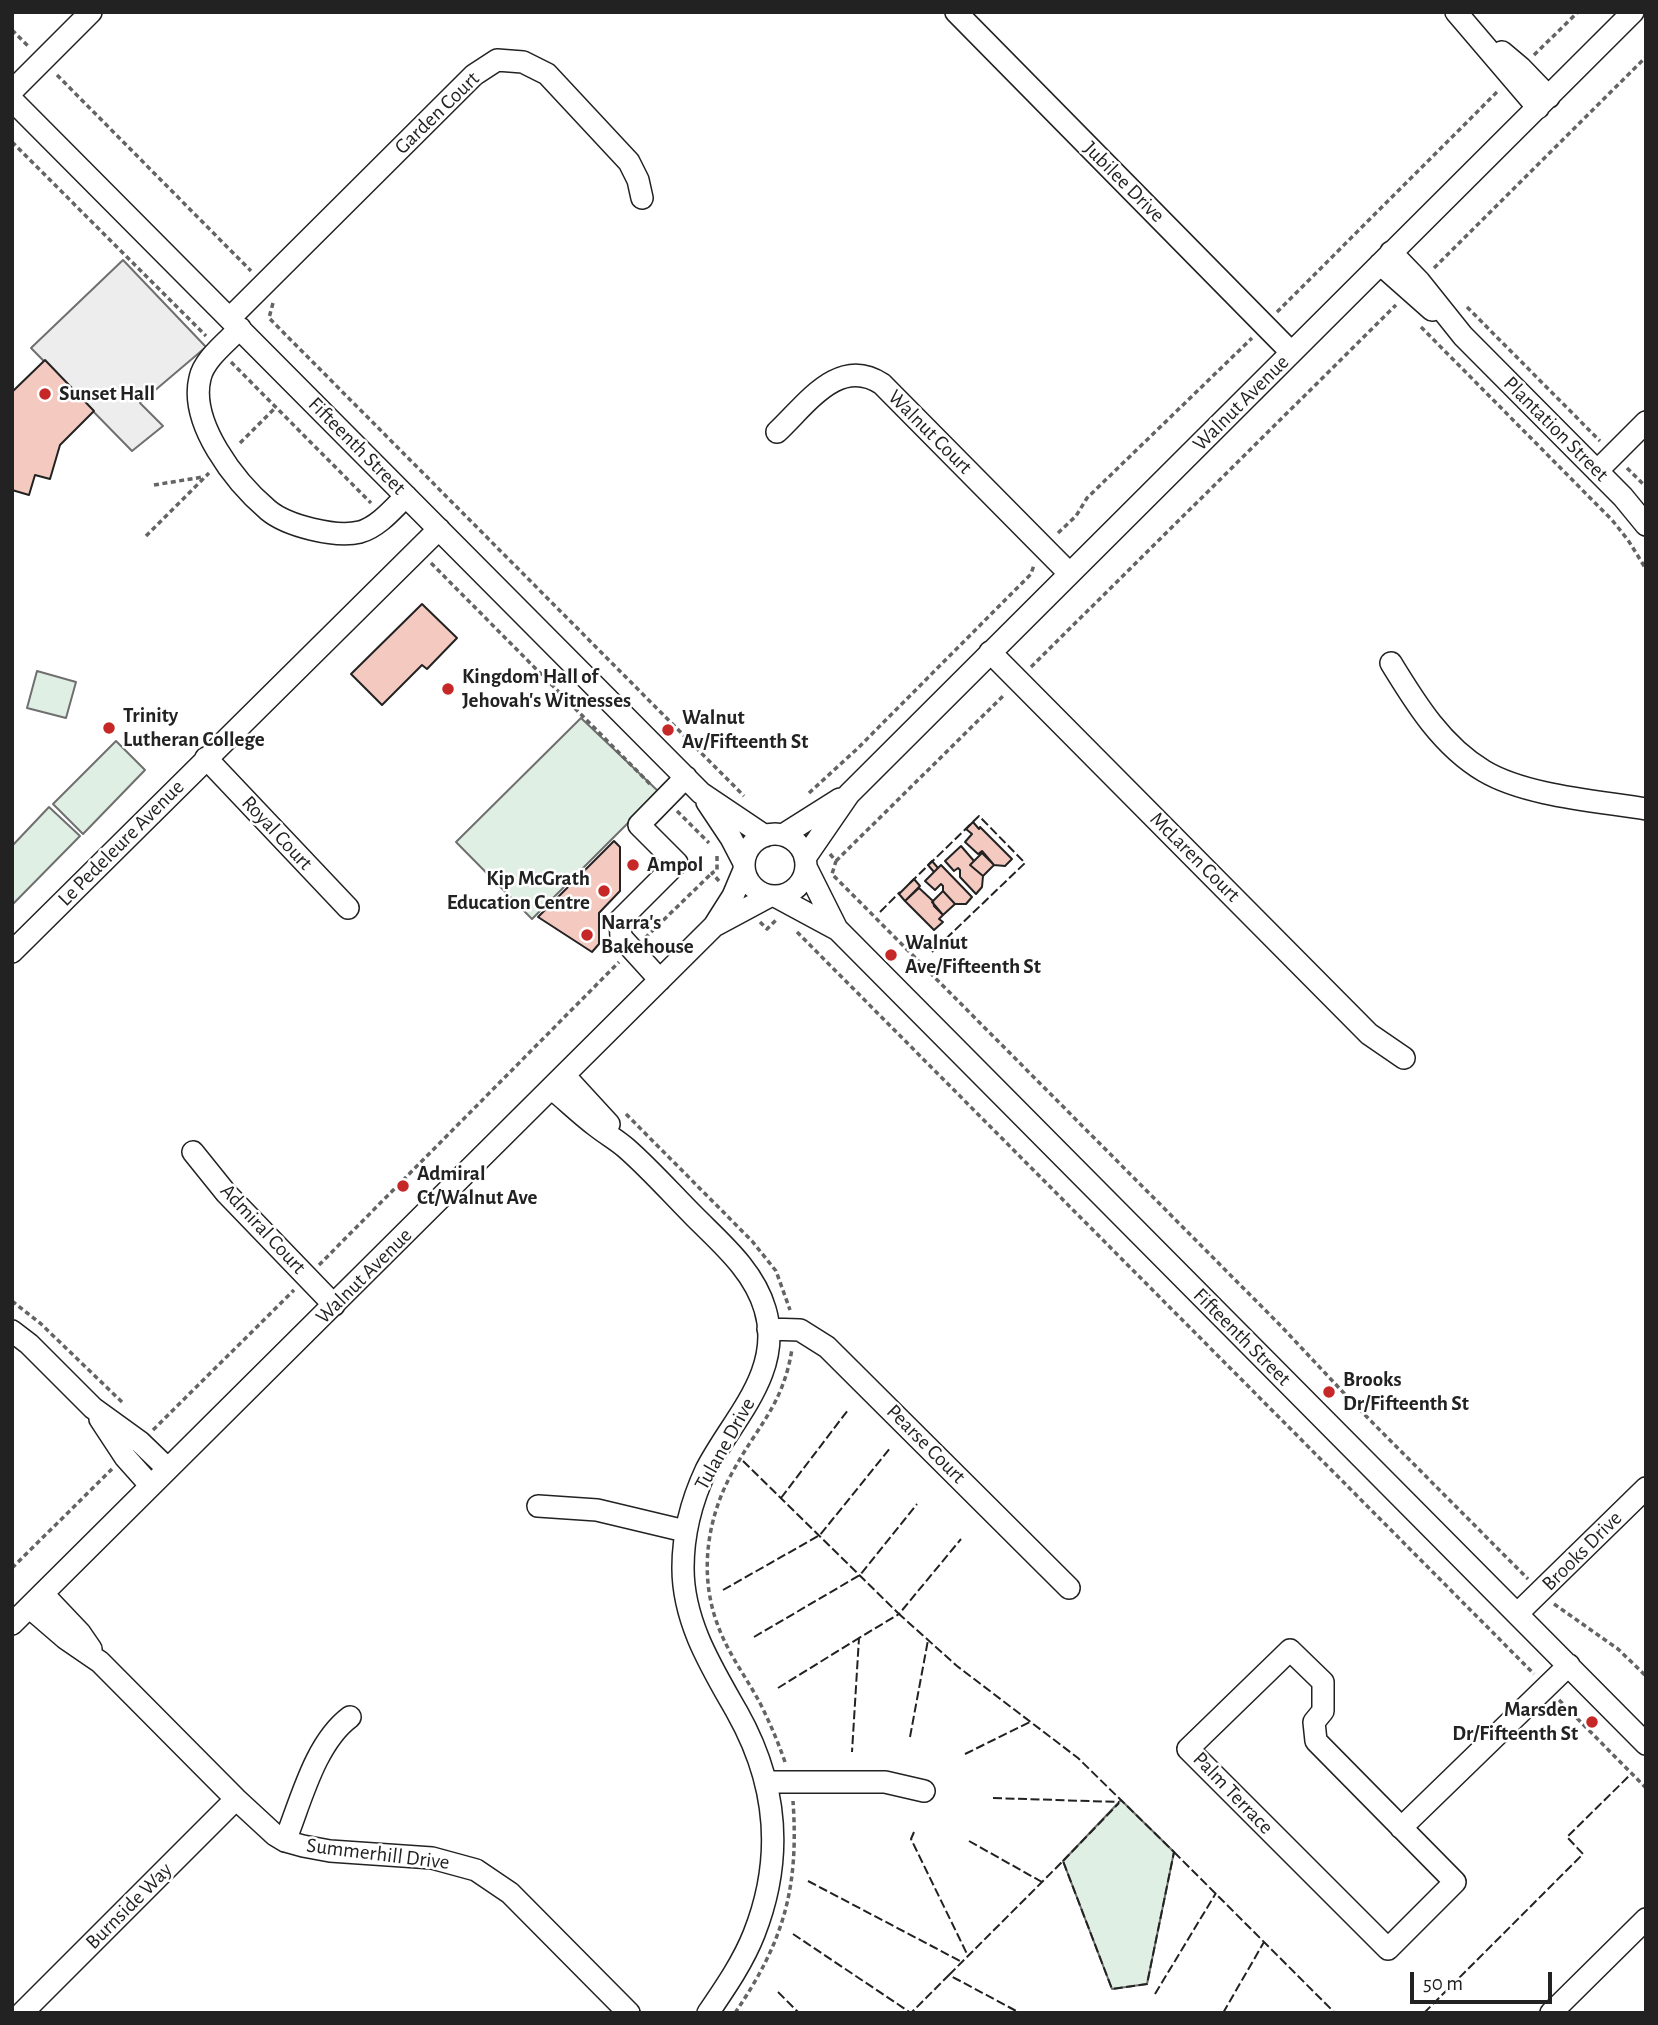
<!DOCTYPE html>
<style>
body{margin:0}
#map{position:relative;width:1658px;height:2025px;overflow:hidden;background:#fff;font-family:"Alegreya Sans",sans-serif}
canvas{display:block}
.frame{position:absolute;inset:0;border:14px solid #222;pointer-events:none}
.scale{position:absolute;left:1410px;top:1972px;width:142px;height:32px;box-sizing:border-box;border:4px solid #222;border-top:0;padding-left:9px;font-size:21px;line-height:24px;white-space:nowrap;color:#222;-webkit-text-stroke:5px #fff;paint-order:stroke}
</style>
<div id="map">
<canvas width="1658" height="2025"></canvas>
<div class="frame"></div>
<div class="scale">50 m</div>
</div>
<script>
const ctx = document.querySelector('canvas').getContext('2d');
ctx.lineJoin = 'round';
function fill(path, color) { ctx.fillStyle = color; ctx.fill(path, 'evenodd'); }
function trace(path, color, width, dash) { ctx.strokeStyle = color; ctx.lineWidth = width; ctx.lineCap = dash ? 'butt' : 'round'; ctx.setLineDash(dash || []); ctx.stroke(path); }
function label(font, color, halo, rows, align = 'center') {
  ctx.font = font + ' "Alegreya Sans",sans-serif'; ctx.lineWidth = 5; ctx.setLineDash([]); ctx.textBaseline = 'middle'; ctx.strokeStyle = halo; ctx.fillStyle = color; for (const [text, x, y, turn = 0] of rows) {
    ctx.save(); ctx.translate(x, y); ctx.rotate((+turn || 0) * Math.PI / 180); ctx.textAlign = isNaN(turn) ? turn : align; if (halo) ctx.strokeText(text, 0, 0); ctx.fillText(text, 0, 0); ctx.restore();
  }
}
const green = new Path2D(`
 M 37,671 L 76,682 L 66,718 L 27,708 Z
 M 581,718 L 659,792 L 532,919 L 456,842 Z
 M 116,741 L 145,770 L 83,834 L 53,804 Z
 M 49,807 L 80,836 L 13,904 L 12,846 Z
 M 1121,1800 L 1174,1852 L 1147,1984 L 1112,1989 L 1063,1861 Z`);
fill(green, '#e0efe3');
trace(green, '#6f6f6f', 2);
const parking = new Path2D(`
 M 123,260 L 206,347 L 140,403 L 163,426 L 132,451 L 31,348 Z`);
fill(parking, '#ededed');
trace(parking, '#6f6f6f', 2);
const building = new Path2D(`
 M 45,360 L 94,411 L 60,445 L 50,479 L 35,475 L 29,495 L 12,490 L 12,392 Z
 M 422,604 L 457,638 L 427,669 L 422,665 L 382,705 L 351,674 Z
 M 973,822 L 979,829 L 980,827 L 1012,859 L 1005,866 L 994,865 L 982,851 L 978,854 L 965,842 L 972,834 L 966,829 Z
 M 614,841 L 620,847 L 620,891 L 599,913 L 599,944 L 592,952 L 538,917 Z
 M 961,846 L 974,861 L 970,865 L 983,876 L 982,887 L 976,894 L 960,877 L 960,870 L 958,868 L 954,871 L 945,861 Z
 M 982,853 L 994,865 L 983,876 L 970,865 Z
 M 932,861 L 938,868 L 934,872 L 928,865 Z
 M 941,865 L 972,897 L 966,904 L 955,904 L 943,891 L 943,886 L 941,884 L 935,890 L 925,881 Z
 M 914,879 L 920,886 L 905,901 L 899,894 Z
 M 919,888 L 933,901 L 934,906 L 943,915 L 939,919 L 943,922 L 934,930 L 905,901 Z
 M 943,891 L 955,904 L 943,915 L 932,902 Z`);
fill(building, '#f3c9c0');
trace(building, '#222', 2);
const minor = new Path2D(`
 M 956,12 L 1291,352
 M 1456,12 L 1538,108
 M 1502,52 L 1521,68 L 1549,97
 M 12,91 L 91,12
 M 12,100 L 701,793 L 765,836
 M 1391,252 L 1419,281 L 1463,336 L 1623,497 L 1646,525
 M 1380,264 L 1432,310
 M 230,318 L 474,75 L 497,60 L 523,62 L 547,74 L 629,162 L 638,180 L 642,198
 M 240,328 C 227,342 204,359 200,378 C 189,423 235,482 268,510 C 287,526 336,538 360,532 C 378,527 393,509 406,496
 M 777,432 C 806,405 839,355 882,384 L 1069,573
 M 1597,471 L 1646,422
 M 990,652 L 1369,1034 L 1404,1058
 M 1391,663 C 1416,704 1442,746 1484,771 C 1526,796 1598,801 1646,809
 M 206,758 L 348,908
 M 707,802 L 731,838 L 744,863
 M744 865a31 31 0 1 1 62 0a31 31 0 1 1-62 0Z
 M 783,835 L 840,799
 M 805,858 L 849,794 L 1633,12
 M 806,867 L 837,929
 M 775,896 L 838,930 L 1646,1744
 M 716,925 L 770,896
 M 12,952 L 439,529
 M 660,980 L 621,937 L 620,920 L 677,863 L 639,825 L 686,777
 M 564,1075 L 609,1124
 M 551,1088 C 566,1100 580,1114 596,1126 C 606,1134 617,1140 626,1148 C 650,1169 672,1194 695,1217 C 722,1244 754,1271 765,1309 C 784,1372 732,1419 706,1470 C 691,1502 683,1534 683,1568 C 683,1622 712,1668 737,1712 C 777,1783 784,1858 754,1934 C 743,1962 725,1988 708,2013
 M 193,1152 L 226,1193 L 334,1305
 M 768,1329 L 800,1330 L 827,1347 L 1069,1588
 M 12,1331 L 29,1344 L 93,1408 L 140,1442 L 168,1469
 M 100,1419 L 125,1457 L 150,1485
 M 538,1506 L 597,1510 L 685,1531
 M 43,1594 L 80,1633 L 91,1649
 M 29,1607 L 65,1638 L 100,1662 L 236,1799 L 275,1835 L 285,1841 L 303,1846 L 330,1851 L 432,1858 L 476,1870 L 510,1893 L 629,2013
 M 1517,1614 L 1646,1488
 M 12,1624 L 714,926 L 733,896 L 744,870
 M 1290,1650 L 1323,1682 L 1323,1711 L 1314,1722 L 1316,1741 L 1455,1882 L 1388,1949 L 1188,1749 Z
 M 767,1782 L 885,1782 L 924,1791
 M 1401,1828 L 1569,1665
 M 285,1841 C 301,1801 315,1743 350,1717
 M 22,2013 L 236,1799
 M 1551,2013 L 1646,1919`);
trace(minor, '#222', 24);
trace(new Path2D(`
 M 12,30 L 29,47
 M 1534,55 L 1578,12
 M 57,75 L 251,271
 M 12,142 L 206,336
 M 1434,268 L 1646,57
 M 273,303 L 269,318 L 744,796
 M 1467,307 L 1600,441
 M 1277,312 L 1499,90
 M 1421,327 L 1612,520 L 1628,540 L 1646,569
 M 231,362 L 371,503
 M 240,443 L 276,407
 M 1627,468 L 1646,487
 M 154,485 L 203,477
 M 1058,533 L 1076,516 L 1087,498 L 1252,338
 M 146,536 L 209,473
 M 431,563 L 652,786
 M 1031,667 L 1396,305
 M 809,793 L 857,749 L 1031,574 L 1034,565
 M 677,811 L 709,843
 M 830,854 L 836,861 L 832,874 L 1280,1325 L 1356,1406 L 1528,1579
 M 717,856 L 717,870 L 712,873 L 719,881
 M 836,861 L 1004,695
 M 760,922 L 767,929 L 777,919
 M 797,932 L 1534,1674
 M 645,938 L 712,873
 M 626,1114 L 752,1241 L 776,1271 L 790,1310
 M 319,1265 L 619,962
 M 12,1301 L 40,1323 L 123,1403
 M 153,1430 L 294,1290
 M 12,1568 L 112,1469
 M 1554,1604 L 1618,1649 L 1646,1676
 M 1559,1700 L 1646,1788
 M 785,1762 C 778,1742 770,1723 760,1703 C 746,1677 727,1652 717,1623 C 699,1574 707,1518 732,1473 C 757,1426 783,1406 792,1349
 M 735,2013 C 784,1941 799,1888 793,1801`), '#646464', 3.5, [5, 3.5]);
trace(minor, '#fff', 21);
trace(new Path2D(`
 M 910,883 L 979,816 L 1025,863 L 932,952
 M 880,912 L 900,892
 M 743,1461 L 899,1614 L 859,1638 L 852,1752
 M 781,1498 L 848,1410
 M 723,1590 L 820,1535 L 891,1447
 M 754,1637 L 860,1575 L 917,1504
 M 778,1688 L 859,1638
 M 910,1737 L 928,1640
 M 965,1754 L 1030,1722
 M 993,1798 L 1119,1802
 M 914,1832 L 911,1839 L 968,1956
 M 969,1841 L 1042,1882
 M 1174,1852 L 1335,2013
 M 1063,1861 L 1119,1803
 M 808,1881 L 962,1962
 M 793,1934 L 911,2013 L 949,1975 L 1020,2013
 M 949,1975 L 1063,1861 L 1112,1989 L 1147,1984 L 1174,1852 L 1078,1758 L 957,1666 L 899,1614 L 961,1539
 M 778,1992 L 799,2013
 M 1155,1994 L 1216,1893
 M 1223,2013 L 1264,1942
 M 1424,2013 L 1583,1854 L 1567,1837 L 1629,1776`), '#222', 2, [9, 3.5]);
for (const [x, y, r, color] of [
 [45,394,7,"#c62828"],
 [448,689,7,"#c62828"],
 [109,728,7,"#c62828"],
 [668,730,7,"#c62828"],
 [633,865,7,"#c62828"],
 [604,891,7,"#c62828"],
 [587,935,7,"#c62828"],
 [891,955,7,"#c62828"],
 [403,1186,7,"#c62828"],
 [1329,1392,7,"#c62828"],
 [1592,1722,7,"#c62828"]
]) { const dot = new Path2D(); dot.arc(x, y, r, 0, 2 * Math.PI); ctx.fillStyle = color; ctx.fill(dot); trace(dot, '#fff', 2.5); }
label('21px', '#222', '#fff', [
 ["Garden Court",437,113,-44],
 ["Jubilee Drive",1124,182,45],
 ["Walnut Avenue",1241,403,-45],
 ["Plantation Street",1556,429,45],
 ["Walnut Court",930,432,45],
 ["Fifteenth Street",357,446,45],
 ["Royal Court",277,833,47],
 ["Le Pedeleure Avenue",121,843,-45],
 ["McLaren Court",1195,857,45],
 ["Admiral Court",263,1229,47],
 ["Walnut Avenue",364,1276,-45],
 ["Fifteenth Street",1242,1337,45],
 ["Tulane Drive",725,1444,-61],
 ["Pearse Court",926,1444,45],
 ["Brooks Drive",1582,1551,-45],
 ["Palm Terrace",1233,1793,46],
 ["Summerhill Drive",378,1854,7],
 ["Burnside Way",129,1906,-45]
]);
label('bold 21px', '#222', '#fff', [
 ["Sunset Hall",59,394],
 ["Kingdom Hall of",462,677],
 ["Jehovah's Witnesses",462,701],
 ["Trinity",123,716],
 ["Lutheran College",123,740],
 ["Walnut",682,718],
 ["Av/Fifteenth St",682,742],
 ["Ampol",647,865],
 ["Kip McGrath",590,879,"right"],
 ["Education Centre",590,903,"right"],
 ["Narra's",601,923],
 ["Bakehouse",601,947],
 ["Walnut",905,943],
 ["Ave/Fifteenth St",905,967],
 ["Admiral",417,1174],
 ["Ct/Walnut Ave",417,1198],
 ["Brooks",1343,1380],
 ["Dr/Fifteenth St",1343,1404],
 ["Marsden",1578,1710,"right"],
 ["Dr/Fifteenth St",1578,1734,"right"]
], 'left');
</script>
